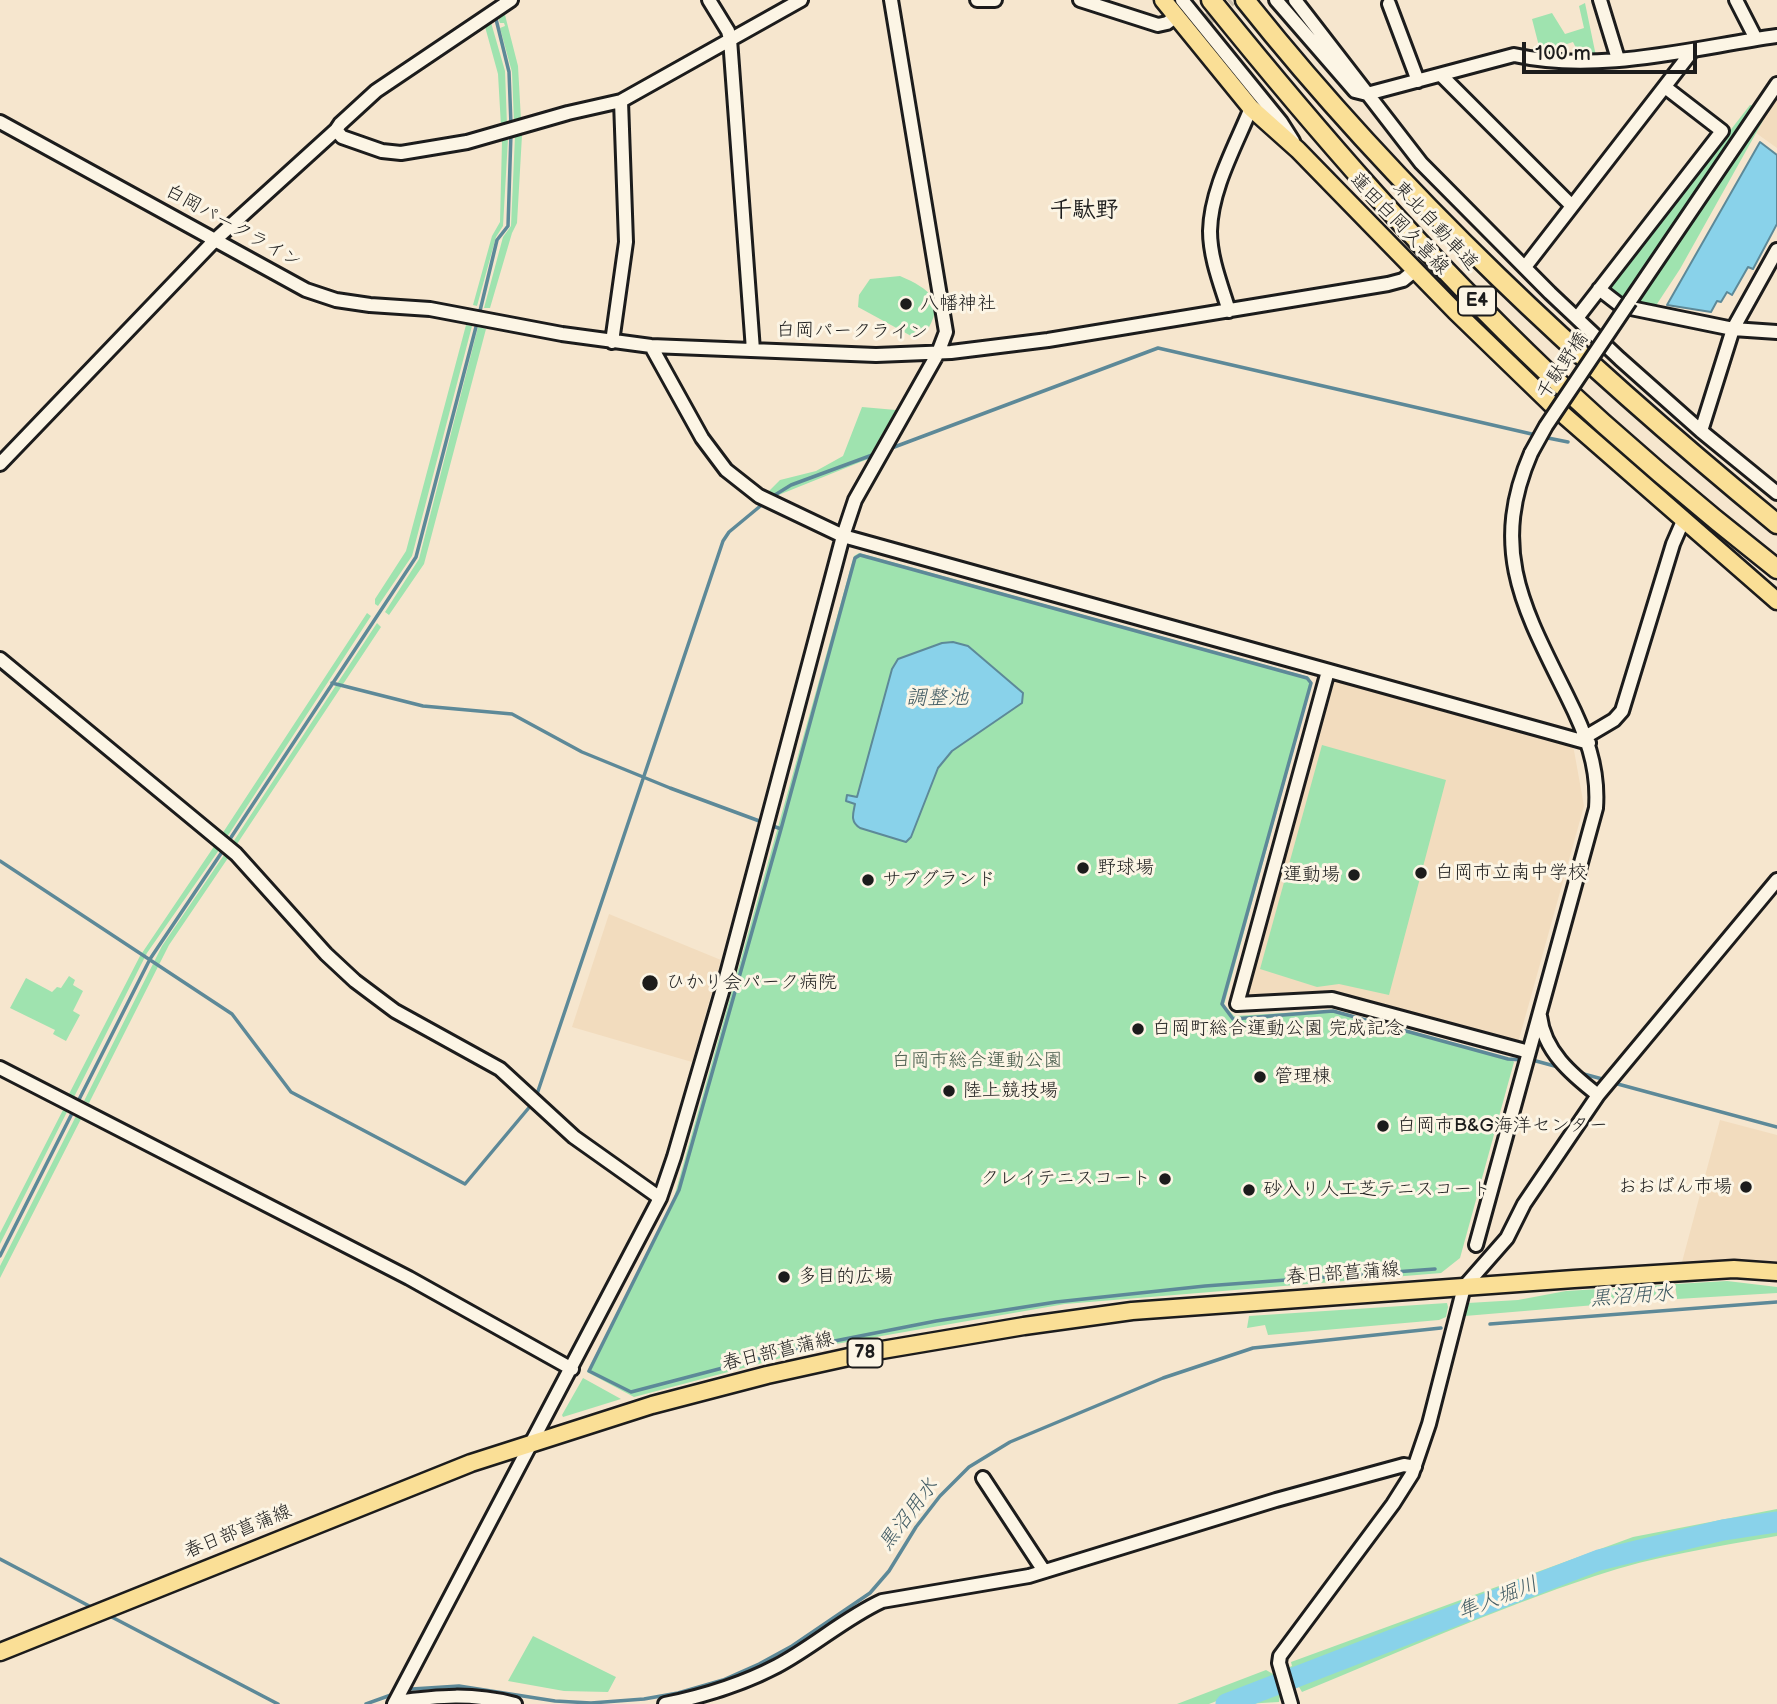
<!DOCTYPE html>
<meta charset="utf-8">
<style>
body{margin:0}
#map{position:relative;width:1777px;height:1704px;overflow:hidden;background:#f6e6ce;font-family:"Balsamiq Sans",sans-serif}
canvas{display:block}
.scale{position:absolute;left:1522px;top:42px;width:175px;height:32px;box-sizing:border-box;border:4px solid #1c1c1c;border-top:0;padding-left:9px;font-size:21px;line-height:24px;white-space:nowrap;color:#1c1c1c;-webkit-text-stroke:5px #fcf5e5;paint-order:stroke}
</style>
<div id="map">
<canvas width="1777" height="1704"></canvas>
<div class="scale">100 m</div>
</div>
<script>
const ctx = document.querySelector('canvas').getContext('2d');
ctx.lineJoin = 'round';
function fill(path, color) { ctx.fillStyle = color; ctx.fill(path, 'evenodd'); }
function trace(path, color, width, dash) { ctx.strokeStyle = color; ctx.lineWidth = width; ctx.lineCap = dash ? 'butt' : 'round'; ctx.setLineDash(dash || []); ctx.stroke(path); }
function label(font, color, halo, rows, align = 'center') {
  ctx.font = font + ' "Balsamiq Sans","Klee One",sans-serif'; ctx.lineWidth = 6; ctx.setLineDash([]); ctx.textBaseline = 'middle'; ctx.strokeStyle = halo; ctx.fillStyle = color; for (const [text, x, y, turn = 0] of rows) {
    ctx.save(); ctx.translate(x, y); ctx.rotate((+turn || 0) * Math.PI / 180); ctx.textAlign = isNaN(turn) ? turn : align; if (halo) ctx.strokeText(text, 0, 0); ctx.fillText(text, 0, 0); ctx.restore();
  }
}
fill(new Path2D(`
 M 1777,94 L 1777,148 L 1756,133 Z
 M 1334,678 L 1573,745 L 1584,806 L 1518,1043 L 1336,994 L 1246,1001 L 1242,995 L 1328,682 Z
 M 609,914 L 721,960 L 692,1062 L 572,1027 Z
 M 1720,1120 L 1777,1135 L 1777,1262 L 1682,1262 Z`), '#f2dcbe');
fill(new Path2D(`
 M 1585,3 L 1596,56 L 1580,56 L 1573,42 L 1561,46 L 1558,55 L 1541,54 L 1532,19 L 1552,13 L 1565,34 L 1584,28 L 1579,6 Z
 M 504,11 L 518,66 L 521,120 L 514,122 L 512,72 L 500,28 L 505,26 L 504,23 L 500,23 L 497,15 Z
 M 490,19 L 505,71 L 507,125 L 501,126 L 498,74 L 484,23 Z
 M 1750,105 L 1755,106 L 1623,301 L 1610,291 L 1609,286 Z
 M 1765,117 L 1680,269 L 1655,307 L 1635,303 L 1759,118 Z
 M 522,135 L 517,223 L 512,233 L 490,308 L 484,308 L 503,237 L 511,226 L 515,136 Z
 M 508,139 L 503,226 L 496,237 L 477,306 L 473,305 L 492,236 L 500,222 L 502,141 Z
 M 900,276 C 930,289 947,301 925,334 L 913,337 L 858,307 L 859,295 L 870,279 Z
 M 466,325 L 472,326 L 412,556 L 378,606 L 375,604 L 375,599 L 406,551 Z
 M 478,327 L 486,329 L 424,564 L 389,615 L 385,612 L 419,559 Z
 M 862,407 L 896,410 L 868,459 L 776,496 L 768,492 L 780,480 L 816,471 L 843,456 Z
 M 859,553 L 1309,677 L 1312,683 L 1224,1005 L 1234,1016 L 1333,1010 L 1510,1058 L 1514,1062 L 1460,1258 L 1441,1273 L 1065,1304 L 830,1345 L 634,1397 L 587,1372 L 673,1201 L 854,556 Z
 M 367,613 L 371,616 L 227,837 L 222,834 Z
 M 377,623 L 381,627 L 237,844 L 233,842 Z
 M 1322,745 L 1446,780 L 1389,995 L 1339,984 L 1317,987 L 1260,969 Z
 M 215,845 L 219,850 L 147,953 L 74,1097 L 69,1094 L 140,956 Z
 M 224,855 L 228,858 L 169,945 L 89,1103 L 84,1101 L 162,946 Z
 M 69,976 L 75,980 L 73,985 L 83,991 L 73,1011 L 80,1015 L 66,1041 L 53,1034 L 55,1030 L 10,1008 L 26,978 L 52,992 L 57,987 L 61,988 Z
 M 64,1108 L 68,1110 L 0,1244 L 0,1233 Z
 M 77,1114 L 82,1117 L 0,1278 L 0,1266 Z
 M 1727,1281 L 1777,1287 L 1777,1293 L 1677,1299 L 1675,1284 Z
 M 1665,1285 L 1666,1299 L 1465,1316 L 1468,1303 L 1518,1300 L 1566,1291 Z
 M 1447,1303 L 1448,1307 L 1446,1317 L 1439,1320 L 1268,1335 L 1265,1325 L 1247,1328 L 1249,1316 Z
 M 583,1378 L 621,1399 L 563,1417 L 562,1415 Z
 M 1777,1509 L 1777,1516 L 1723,1524 L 1626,1545 L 1465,1604 L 1209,1704 L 1177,1704 L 1266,1670 L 1273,1674 L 1292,1666 L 1291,1662 L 1633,1537 Z
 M 1777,1530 L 1777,1536 C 1715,1547 1654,1556 1595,1576 C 1495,1609 1399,1652 1302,1692 L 1299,1687 L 1280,1695 L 1279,1702 L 1245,1704 L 1537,1590 L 1638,1556 Z
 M 533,1636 L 616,1677 L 608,1692 L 564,1691 L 508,1681 Z`), '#9fe3af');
const water = new Path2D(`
 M 1760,142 L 1777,155 L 1777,224 L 1753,269 L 1748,267 L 1732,295 L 1727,292 L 1721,302 L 1717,301 L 1711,312 L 1667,305 Z
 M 953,642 L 968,646 L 1023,693 L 1022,703 L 952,751 L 938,768 L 911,837 L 906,842 L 860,828 C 850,822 853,814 855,804 L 846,801 L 847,795 L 857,797 L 892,669 L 898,659 L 942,643 Z`);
fill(water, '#89d2ea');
trace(water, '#5d8998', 2);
trace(new Path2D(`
 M 495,15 L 509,72 L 511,125
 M 479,315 L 497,240 L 508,226 L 511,133
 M 1543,437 L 1568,442
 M 889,449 L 1158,348 L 1536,435
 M 770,498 L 791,485 L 875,454
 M 332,683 L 423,706 L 512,714 L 582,752 L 670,788 L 781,829 L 855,558 L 860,555 L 1307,678 L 1311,683 L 1222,1004 L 1233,1019 L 1333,1011 L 1508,1059 L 1536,1061 L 1562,1068
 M 781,829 L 679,1190 L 589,1371 L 631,1392 L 799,1348 L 936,1321 L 1056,1302 L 1205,1286 L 1435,1269
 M 228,842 L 416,557 L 477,323
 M 0,861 L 232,1014 L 291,1092 L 465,1184 L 532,1104
 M 1580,1073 L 1606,1080
 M 1614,1083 L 1777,1127
 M 536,1097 L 723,541 L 729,532 L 764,503
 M 0,1256 L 150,959 L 224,849
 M 1490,1324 L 1777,1302
 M 0,1559 L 93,1608
 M 106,1614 L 278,1704
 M 412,1689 L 459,1686 L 555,1701 L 591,1703 L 644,1699 L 678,1693 L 723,1680 L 759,1664 L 792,1646 L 870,1593 L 889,1571 L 916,1527 L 940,1496 L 969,1467 L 1010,1442 L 1163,1378 L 1253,1348 L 1441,1328
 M 366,1704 L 391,1695`), '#5d8998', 3.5);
trace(new Path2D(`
 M 1226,1704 L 1599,1560 L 1723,1530 L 1777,1522`), '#89d2ea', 21);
trace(new Path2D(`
 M 1201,25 L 1231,0`), '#cabeaa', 12, [12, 6]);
const minor = new Path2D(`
 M 709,0 L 728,31 L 730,39 L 753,350
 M 977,0 L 995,0
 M 1080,0 L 1158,25 L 1167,23 L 1175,17
 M 1182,0 L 1281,122 L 1293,141
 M 1276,0 L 1355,91 L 1367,94 L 1514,55 C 1599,74 1692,48 1777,36
 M 1295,0 L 1421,163 L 1550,293 L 1620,359 L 1701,431 L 1777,493
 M 1600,0 L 1618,59
 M 1736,0 L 1756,39
 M 1389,4 L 1418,81
 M 1442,76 L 1572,206
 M 0,122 L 306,290 L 336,300 L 370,305 L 430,309 L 562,334 L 651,346 L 876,355 L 951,352 L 1048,340 L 1388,284 L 1403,280 L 1414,271
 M 336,130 L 342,137 L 382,151 L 401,153 L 467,142 L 568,113 L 621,101 L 801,0
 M 1525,267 L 1693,50
 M 1599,289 L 1621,306 L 1733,329 L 1777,332
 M 1630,301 L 1777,84
 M 1229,311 C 1221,285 1210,258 1210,231 C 1211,189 1235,147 1251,108
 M 1577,318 L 1722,131 L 1665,87
 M 612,342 L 626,242 L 621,101
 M 651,346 L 702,438 L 726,470 L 759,496 L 843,536 L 1589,743
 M 1701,431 L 1733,329 L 1777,250
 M 0,464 L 216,239 L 336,130 L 340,124 L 376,91 L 511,0
 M 0,659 L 236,854 L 326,954 L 355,981 L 395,1011 L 500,1069 L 574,1137 L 660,1198
 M 1328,671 L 1237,1004 L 1332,999 L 1529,1052
 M 1587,736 L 1614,720 L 1622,711 L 1673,544 L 1683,521
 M 1540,1016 C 1544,1051 1571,1074 1598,1095
 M 0,1068 L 409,1278 L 572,1369
 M 1476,1245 L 1596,808 C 1599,766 1585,732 1567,696 C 1524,609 1489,550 1531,453
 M 983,1478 L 1044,1571
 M 395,1702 C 439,1696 472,1693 515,1704
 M 394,1704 L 660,1198 L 674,1157 L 724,985 L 843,536 L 855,500 L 938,353 L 946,332 L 891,0
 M 665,1704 C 704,1696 741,1685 777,1666 C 813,1647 845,1618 882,1601 L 1029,1576 L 1276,1500 L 1404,1465 L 1415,1467
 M 1291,1704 L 1279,1663 L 1280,1656 L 1393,1504 L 1412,1474 L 1429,1424 L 1464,1287 L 1507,1238 L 1524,1204 L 1598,1095 L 1777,880`);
const major = new Path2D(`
 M 1163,0 L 1251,108 L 1298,150 L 1455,311 L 1550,403 L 1777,601
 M 0,1652 L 471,1463 L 652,1405 L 767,1375 L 876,1351 L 1024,1326 L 1132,1311 L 1574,1279 L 1734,1269 L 1777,1272`);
const highway = new Path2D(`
 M 1211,0 C 1316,130 1426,257 1548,373 C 1621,441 1698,507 1777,569
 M 1245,0 C 1400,195 1585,366 1777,524`);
trace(minor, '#1c1c1c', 18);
trace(major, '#1c1c1c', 21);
trace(highway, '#1c1c1c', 23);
trace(minor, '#fcf5e5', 12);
trace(major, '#fadf96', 16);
trace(highway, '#fadf96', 18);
const minorBridge = new Path2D(`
 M 1531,453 L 1546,426 L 1630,301`);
trace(minorBridge, '#1c1c1c', 18, []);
trace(minorBridge, '#fcf5e5', 12);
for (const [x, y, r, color] of [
 [906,304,7,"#1c1c1c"],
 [1083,868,7,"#1c1c1c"],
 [1421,873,7,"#1c1c1c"],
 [1354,875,7,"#1c1c1c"],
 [868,880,7,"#1c1c1c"],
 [650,983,9,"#1c1c1c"],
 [1138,1029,7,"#1c1c1c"],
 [1260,1077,7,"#1c1c1c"],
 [949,1091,7,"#1c1c1c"],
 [1383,1126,7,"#1c1c1c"],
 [1165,1179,7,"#1c1c1c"],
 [1746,1187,7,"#1c1c1c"],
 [1249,1190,7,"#1c1c1c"],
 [784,1277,7,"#1c1c1c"]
]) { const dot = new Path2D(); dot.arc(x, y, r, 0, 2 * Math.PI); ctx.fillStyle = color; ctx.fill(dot); trace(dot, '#fcf5e5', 2.5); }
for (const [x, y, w] of [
 [1477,301,38],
 [865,1353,35]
]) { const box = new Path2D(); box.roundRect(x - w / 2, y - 14.5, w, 29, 5); ctx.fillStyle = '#fcf5e5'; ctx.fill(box); trace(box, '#1c1c1c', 2); }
label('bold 18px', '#1c1c1c', null, [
 ["E4",1477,301],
 ["78",865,1353]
]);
label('19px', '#1c1c1c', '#fcf5e5', [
 ["蓮田白岡久喜線",1399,224,46],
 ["東北自動車道",1435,226,47],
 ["白岡パークライン",233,227,29],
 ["白岡パークライン",852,332,1],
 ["千駄野橋",1563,366,-56],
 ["春日部菖蒲線",1343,1274,-4],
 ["春日部菖蒲線",778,1352,-13],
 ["春日部菖蒲線",238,1532,-22]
]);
label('19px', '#1c1c1c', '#fcf5e5', [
 ["八幡神社",920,304],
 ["野球場",1097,868],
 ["白岡市立南中学校",1435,873],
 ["運動場",1340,875,"right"],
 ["サブグランド",882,880],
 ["ひかり会パーク病院",666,983],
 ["白岡町総合運動公園 完成記念",1152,1029],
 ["管理棟",1274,1077],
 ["陸上競技場",963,1091],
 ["白岡市B&G海洋センター",1397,1126],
 ["クレイテニスコート",1151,1179,"right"],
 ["おおばん市場",1732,1187,"right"],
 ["砂入り人工芝テニスコート",1263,1190],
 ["多目的広場",798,1277]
], 'left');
label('19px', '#435848', '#fcf5e5', [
 ["白岡市総合運動公園",977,1061]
]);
label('italic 21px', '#425c64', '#fcf5e5', [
 ["調整池",937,699],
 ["黒沼用水",1632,1297,-4],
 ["黒沼用水",909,1515,-53],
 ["隼人堀川",1498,1599,-21]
]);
label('bold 23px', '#1c1c1c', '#fcf5e5', [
 ["千駄野",1084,211]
]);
</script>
